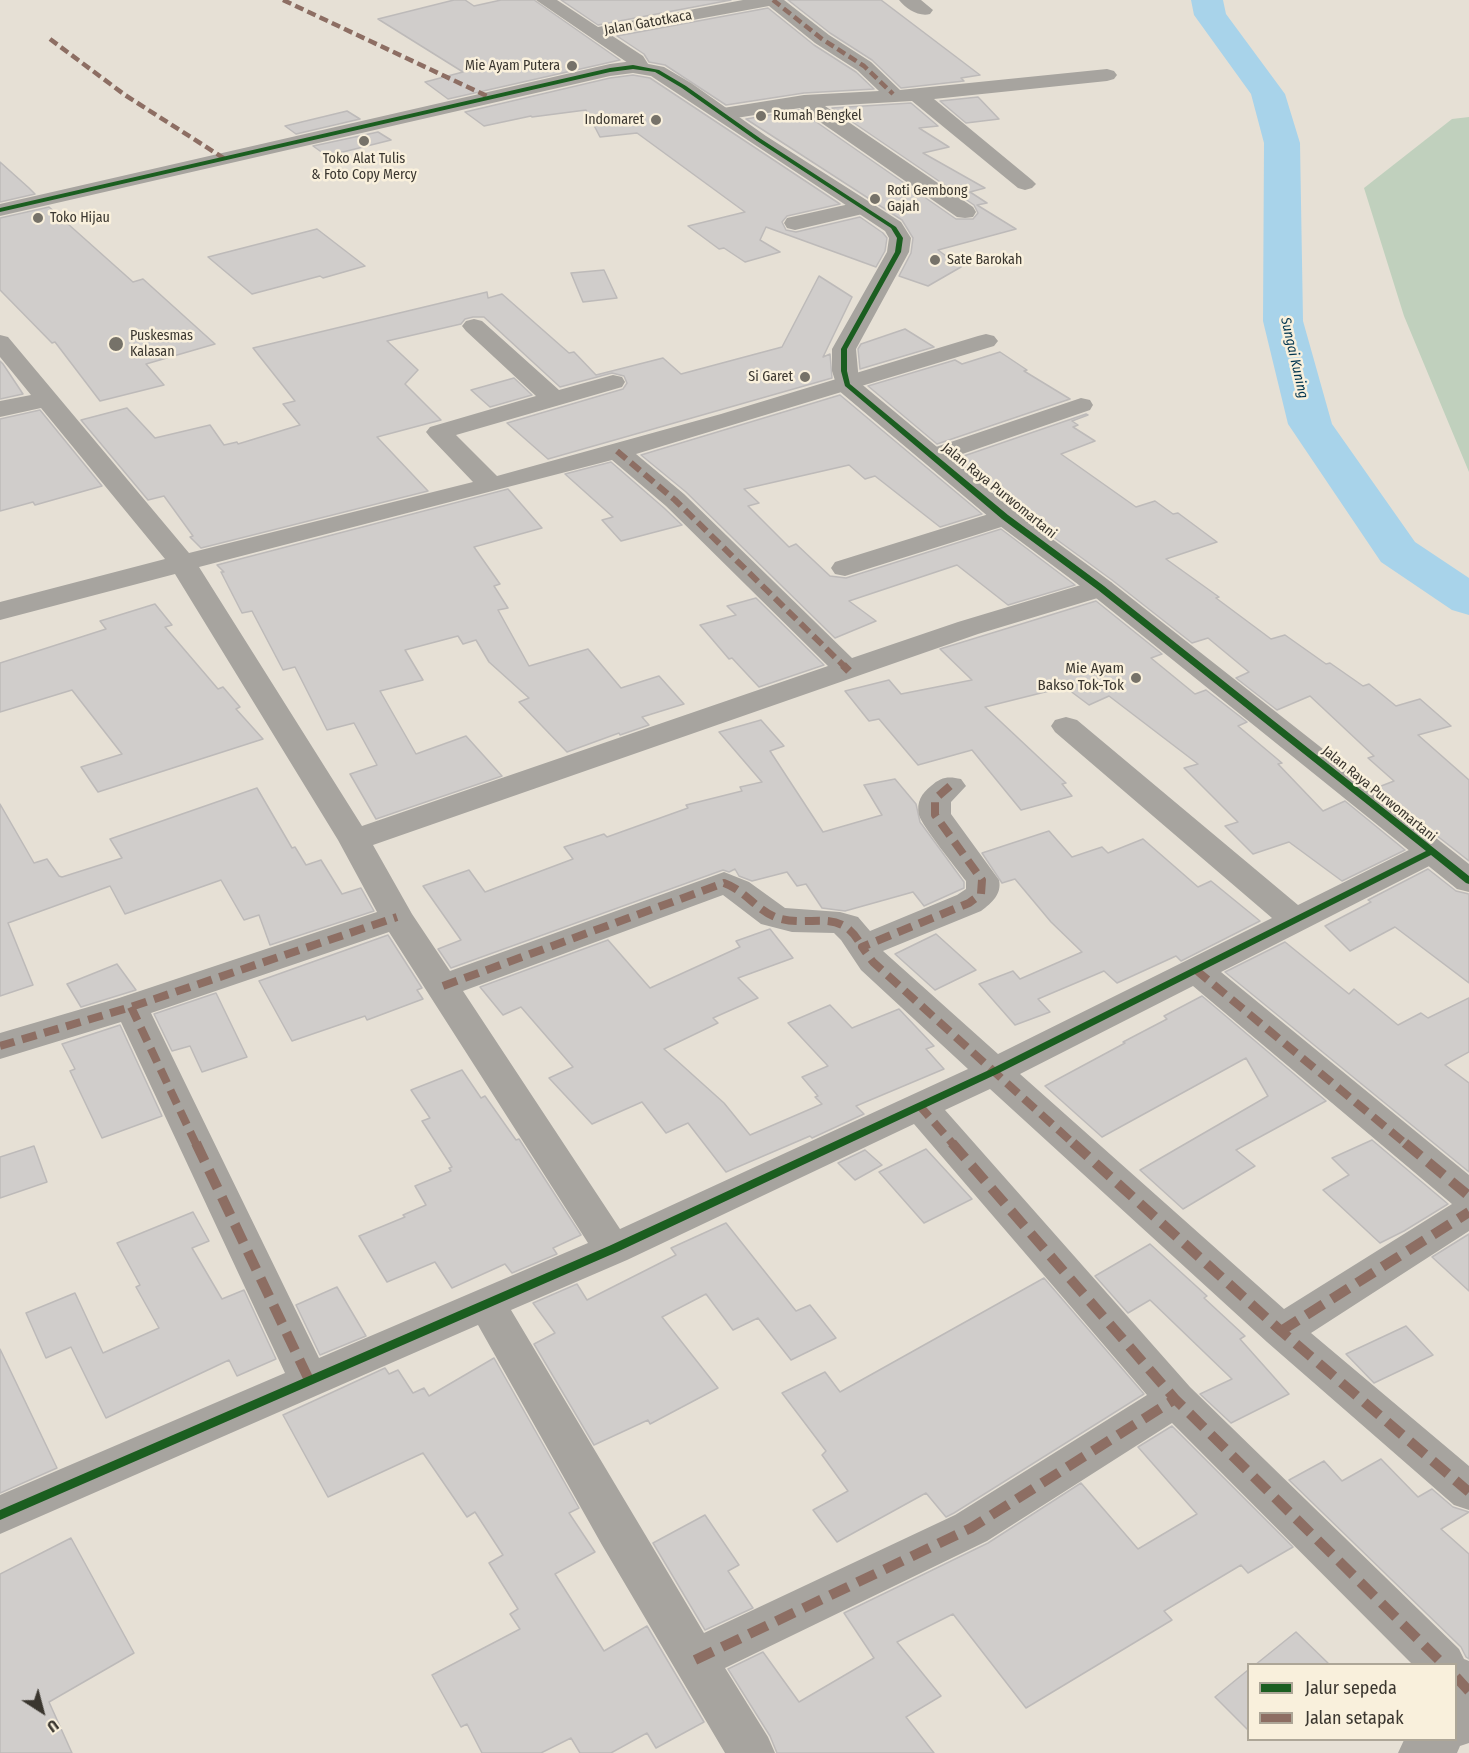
<!DOCTYPE html>
<style>
body{margin:0}
#map{position:relative;width:1469px;height:1753px;overflow:hidden;background:#e6e0d5;font-family:"Fira Sans Condensed",sans-serif}
canvas{display:block}
.legend{position:absolute;left:1247px;top:1663px;width:210px;height:78px;box-sizing:border-box;background:#f9f0dc;border:2px solid #ada697;margin:0;padding:8px 10px;list-style:none;font-size:18px;color:#3a362f}
.legend li{display:flex;align-items:center;gap:12px;height:30px}
.legend b{width:30px;border:2px solid #ada697}
.north{position:absolute;left:12px;top:1681px;width:60px;height:60px;-webkit-text-stroke:4px #f9f0dc;paint-order:stroke;rotate:144deg;font-size:16px;font-weight:700;line-height:24px;text-align:center;color:#3a362f}
.north::after{content:'';display:block;margin:auto;width:21px;height:27px;background:#3a362f;clip-path:polygon(50% 0,100% 100%,50% 72%,0 100%)}
</style>
<div id="map">
<canvas width="1469" height="1753"></canvas>
<ul class="legend">
<li><b style="height:8px;background:#1b5e20"></b>Jalur sepeda</li>
<li><b style="height:8px;background:#8d6e63"></b>Jalan setapak</li>
</ul>
<div class="north">U</div>
</div>
<script>
const ctx = document.querySelector('canvas').getContext('2d');
ctx.lineJoin = 'round';
function fill(path, color) { ctx.fillStyle = color; ctx.fill(path, 'evenodd'); }
function trace(path, color, width, dash) { ctx.strokeStyle = color; ctx.lineWidth = width; ctx.lineCap = dash ? 'butt' : 'round'; ctx.setLineDash(dash || []); ctx.stroke(path); }
function label(font, color, halo, rows, align = 'center') {
  ctx.font = font + ' "Fira Sans Condensed",sans-serif'; ctx.lineWidth = 5; ctx.setLineDash([]); ctx.textBaseline = 'middle'; ctx.strokeStyle = halo; ctx.fillStyle = color; for (const [text, x, y, turn = 0] of rows) {
    ctx.save(); ctx.translate(x, y); ctx.rotate((+turn || 0) * Math.PI / 180); ctx.textAlign = isNaN(turn) ? turn : align; if (halo) ctx.strokeText(text, 0, 0); ctx.fillText(text, 0, 0); ctx.restore();
  }
}
fill(new Path2D(`
 M 1469,117 L 1469,472 L 1404,316 L 1364,188 L 1452,119 Z`), '#c0d0bd');
fill(new Path2D(`
 M 1191,0 L 1223,0 L 1226,14 L 1285,94 L 1300,143 L 1303,321 L 1332,424 L 1415,542 L 1469,578 L 1469,615 L 1452,610 L 1381,562 L 1288,424 L 1263,321 L 1264,143 L 1251,94 L 1194,15 Z`), '#a8d3ea');
const building = new Path2D(`
 M 454,0 L 465,0 L 474,6 L 501,0 L 534,0 L 620,60 L 448,99 L 425,82 L 463,72 L 378,19 Z
 M 561,0 L 731,0 L 598,25 Z
 M 788,0 L 881,0 L 980,75 L 961,78 L 964,81 L 901,88 L 872,60 L 830,33 Z
 M 768,8 L 814,45 L 856,72 L 874,89 L 804,93 L 726,105 L 665,65 L 649,62 L 644,54 L 617,36 Z
 M 633,75 L 650,78 L 840,204 L 787,216 L 782,222 L 786,230 L 796,232 L 860,217 L 883,233 L 887,238 L 885,251 L 876,267 L 766,227 L 760,240 L 780,252 L 745,262 L 724,248 L 719,249 L 688,226 L 745,212 L 637,133 L 600,137 L 586,110 L 532,117 L 531,116 L 484,126 L 465,112 L 610,78 Z
 M 978,97 L 999,119 L 966,123 L 940,101 Z
 M 911,103 L 938,126 L 919,128 L 949,147 L 923,153 L 985,188 L 970,192 L 987,203 L 977,205 L 1016,229 L 938,250 L 961,267 L 928,286 L 899,276 L 911,253 L 913,238 L 902,220 L 746,119 L 799,110 L 956,219 L 973,219 L 978,213 L 974,205 L 832,108 Z
 M 347,111 L 360,119 L 296,134 L 285,126 Z
 M 378,132 L 391,140 L 327,156 L 313,146 Z
 M 0,162 L 29,188 L 35,194 L 0,202 Z
 M 49,207 L 133,282 L 143,279 L 215,344 L 146,364 L 164,385 L 100,401 L 55,342 L 52,343 L 0,290 L 0,218 Z
 M 317,229 L 365,266 L 323,278 L 320,276 L 252,294 L 208,257 Z
 M 604,270 L 617,298 L 583,302 L 571,273 Z
 M 819,276 L 852,297 L 823,357 L 830,354 L 832,378 L 548,459 L 507,423 L 623,389 L 627,383 L 624,376 L 612,373 L 560,387 L 484,317 L 473,317 L 465,319 L 461,324 L 387,341 L 418,370 L 405,384 L 441,420 L 377,437 L 428,491 L 201,548 L 190,537 L 193,536 L 164,496 L 148,500 L 81,420 L 127,408 L 155,438 L 210,425 L 224,445 L 237,442 L 238,444 L 300,425 L 283,404 L 295,401 L 253,348 L 487,292 L 488,298 L 502,294 L 569,353 L 574,352 L 596,375 L 663,358 L 681,374 L 782,347 Z
 M 905,329 L 934,347 L 860,369 L 858,349 L 861,344 Z
 M 1000,352 L 1027,370 L 1024,371 L 1070,399 L 937,444 L 868,386 L 955,360 L 962,364 Z
 M 0,361 L 3,364 L 23,394 L 0,399 Z
 M 514,378 L 532,395 L 490,407 L 471,390 Z
 M 840,395 L 982,514 L 940,527 L 875,476 L 865,479 L 849,465 L 744,489 L 759,503 L 748,506 L 789,547 L 796,544 L 830,576 L 846,578 L 1001,529 L 1075,585 L 1008,605 L 957,565 L 849,601 L 876,621 L 835,638 L 686,492 L 641,455 Z
 M 40,410 L 102,486 L 35,505 L 33,502 L 0,511 L 0,419 Z
 M 1086,414 L 1088,415 L 1072,421 L 1078,425 L 1073,427 L 1095,441 L 1061,454 L 1136,507 L 1155,501 L 1173,514 L 1178,513 L 1217,542 L 1166,559 L 1219,597 L 1216,598 L 1271,639 L 1285,635 L 1326,664 L 1330,663 L 1363,686 L 1369,684 L 1396,706 L 1420,699 L 1451,726 L 1418,735 L 1469,780 L 1469,861 L 1376,788 L 1394,781 L 1368,758 L 1374,756 L 1310,696 L 1277,710 L 1236,678 L 1249,672 L 1208,638 L 1192,643 L 1112,580 L 1015,509 L 955,459 Z
 M 611,462 L 664,508 L 682,525 L 621,541 L 602,520 L 613,517 L 565,474 Z
 M 508,489 L 542,528 L 474,547 L 500,584 L 494,586 L 508,608 L 498,610 L 529,666 L 588,649 L 621,688 L 659,676 L 684,704 L 642,717 L 649,725 L 620,735 L 619,733 L 567,752 L 519,702 L 529,698 L 489,662 L 476,640 L 463,644 L 458,636 L 405,650 L 423,680 L 380,691 L 416,754 L 466,736 L 502,776 L 376,819 L 350,774 L 377,765 L 354,723 L 327,730 L 295,667 L 283,670 L 252,611 L 242,613 L 221,572 L 224,572 L 217,565 Z
 M 756,598 L 824,665 L 759,687 L 732,658 L 729,659 L 700,625 L 736,615 L 727,606 Z
 M 1096,601 L 1162,654 L 1151,658 L 1195,694 L 1206,690 L 1247,722 L 1238,726 L 1282,763 L 1278,764 L 1323,811 L 1345,801 L 1405,850 L 1342,881 L 1289,842 L 1253,854 L 1225,826 L 1238,822 L 1184,768 L 1198,764 L 1109,696 L 1089,705 L 1065,687 L 985,707 L 1066,783 L 1062,784 L 1072,796 L 1021,810 L 972,750 L 918,765 L 879,719 L 869,721 L 845,691 L 889,680 L 901,694 L 972,680 L 940,649 Z
 M 155,604 L 172,625 L 165,627 L 218,689 L 223,687 L 240,707 L 236,709 L 263,739 L 98,792 L 81,767 L 122,754 L 72,690 L 0,712 L 0,663 L 106,629 L 100,621 Z
 M 761,720 L 784,746 L 770,751 L 823,832 L 882,815 L 864,785 L 895,779 L 916,804 L 920,822 L 964,882 L 964,888 L 924,906 L 913,892 L 845,911 L 822,908 L 806,884 L 797,886 L 787,872 L 752,881 L 739,876 L 735,869 L 729,872 L 723,870 L 451,968 L 438,949 L 461,940 L 423,886 L 469,870 L 485,892 L 573,859 L 564,847 L 604,834 L 607,837 L 688,808 L 686,805 L 742,791 L 740,787 L 762,782 L 719,732 Z
 M 257,788 L 292,848 L 295,847 L 306,865 L 321,860 L 342,894 L 361,888 L 374,911 L 270,945 L 259,915 L 244,920 L 221,880 L 125,914 L 110,886 L 8,923 L 33,985 L 0,996 L 0,804 L 34,863 L 47,859 L 59,876 L 62,877 L 122,858 L 110,839 Z
 M 1049,831 L 1072,857 L 1102,847 L 1108,853 L 1143,839 L 1198,887 L 1211,881 L 1260,921 L 1181,961 L 1176,956 L 1117,983 L 1104,971 L 1038,999 L 1050,1012 L 1015,1025 L 979,984 L 1013,971 L 1020,979 L 1082,952 L 1051,922 L 1015,879 L 1002,883 L 982,853 Z
 M 1428,869 L 1456,891 L 1469,894 L 1469,983 L 1395,927 L 1350,951 L 1325,926 L 1371,902 L 1368,900 Z
 M 770,929 L 793,958 L 738,978 L 758,998 L 713,1018 L 718,1023 L 664,1049 L 724,1103 L 750,1135 L 822,1104 L 815,1097 L 818,1096 L 802,1077 L 828,1066 L 788,1023 L 830,1005 L 852,1028 L 899,1009 L 934,1046 L 926,1049 L 944,1069 L 856,1106 L 864,1114 L 812,1138 L 810,1136 L 726,1172 L 688,1123 L 666,1133 L 642,1102 L 592,1124 L 549,1078 L 573,1067 L 521,1007 L 503,1015 L 480,987 L 608,940 L 650,988 L 740,947 L 736,941 Z
 M 936,934 L 976,970 L 935,990 L 895,954 Z
 M 388,935 L 422,988 L 417,990 L 423,999 L 367,1020 L 365,1016 L 292,1041 L 259,981 Z
 M 1285,942 L 1349,994 L 1354,989 L 1398,1025 L 1421,1013 L 1428,1018 L 1469,998 L 1469,1052 L 1445,1065 L 1469,1083 L 1469,1172 L 1225,972 Z
 M 117,964 L 136,990 L 81,1007 L 67,984 Z
 M 216,993 L 247,1057 L 202,1072 L 190,1046 L 172,1051 L 154,1014 Z
 M 1202,996 L 1326,1101 L 1236,1150 L 1255,1166 L 1183,1209 L 1140,1170 L 1268,1096 L 1246,1058 L 1102,1137 L 1045,1086 L 1125,1043 L 1123,1042 L 1167,1019 L 1164,1016 Z
 M 120,1025 L 162,1116 L 102,1138 L 70,1071 L 75,1069 L 62,1044 Z
 M 462,1070 L 481,1098 L 485,1096 L 516,1140 L 519,1139 L 581,1235 L 553,1248 L 557,1254 L 512,1273 L 505,1264 L 452,1288 L 435,1262 L 387,1282 L 359,1236 L 405,1217 L 403,1215 L 426,1205 L 415,1186 L 451,1171 L 449,1168 L 452,1167 L 422,1121 L 430,1118 L 411,1090 Z
 M 1372,1140 L 1448,1204 L 1404,1231 L 1380,1243 L 1323,1190 L 1349,1175 L 1332,1158 Z
 M 34,1146 L 47,1182 L 0,1198 L 0,1157 Z
 M 926,1149 L 972,1199 L 924,1223 L 879,1172 Z
 M 865,1150 L 882,1165 L 855,1180 L 838,1163 Z
 M 193,1212 L 209,1241 L 192,1248 L 222,1299 L 244,1290 L 276,1359 L 237,1376 L 229,1360 L 106,1418 L 71,1347 L 46,1358 L 26,1313 L 75,1293 L 103,1353 L 159,1328 L 136,1287 L 140,1285 L 117,1243 Z
 M 726,1223 L 796,1311 L 810,1305 L 836,1338 L 791,1360 L 758,1318 L 733,1330 L 706,1294 L 662,1317 L 718,1388 L 650,1424 L 648,1420 L 594,1445 L 534,1344 L 555,1333 L 533,1303 L 577,1284 L 587,1300 L 676,1255 L 671,1248 Z
 M 1469,1234 L 1469,1291 L 1432,1257 Z
 M 1150,1244 L 1207,1296 L 1204,1298 L 1245,1336 L 1240,1339 L 1289,1394 L 1231,1423 L 1200,1394 L 1232,1379 L 1150,1300 L 1128,1313 L 1095,1276 Z
 M 1044,1278 L 1144,1394 L 954,1513 L 946,1517 L 926,1493 L 837,1542 L 813,1510 L 848,1491 L 822,1455 L 826,1451 L 782,1393 L 825,1372 L 840,1392 Z
 M 337,1287 L 366,1336 L 320,1355 L 296,1305 Z
 M 1406,1326 L 1433,1355 L 1374,1383 L 1346,1354 Z
 M 0,1349 L 57,1468 L 0,1493 Z
 M 494,1358 L 579,1508 L 569,1513 L 595,1552 L 555,1574 L 604,1651 L 647,1626 L 704,1722 L 656,1748 L 647,1733 L 611,1753 L 580,1753 L 571,1738 L 541,1753 L 482,1753 L 467,1724 L 461,1727 L 432,1675 L 520,1629 L 510,1614 L 518,1609 L 489,1563 L 503,1555 L 475,1512 L 467,1517 L 423,1453 L 328,1497 L 283,1415 L 385,1368 L 389,1374 L 398,1370 L 413,1393 L 424,1388 L 429,1396 Z
 M 1172,1426 L 1293,1547 L 1248,1573 L 1241,1565 L 1164,1611 L 1172,1620 L 1026,1708 L 953,1614 L 897,1642 L 941,1696 L 906,1717 L 934,1753 L 777,1753 L 770,1736 L 728,1669 L 763,1652 L 799,1702 L 874,1658 L 844,1613 L 988,1543 L 1081,1483 L 1138,1549 L 1197,1514 L 1138,1447 Z
 M 1381,1459 L 1418,1497 L 1432,1489 L 1453,1507 L 1469,1512 L 1441,1529 L 1469,1554 L 1469,1659 L 1466,1657 L 1461,1647 L 1289,1480 L 1324,1461 L 1342,1481 Z
 M 705,1515 L 739,1565 L 728,1571 L 753,1608 L 705,1630 L 653,1543 Z
 M 71,1538 L 134,1653 L 49,1702 L 72,1753 L 0,1753 L 0,1574 Z
 M 1296,1632 L 1330,1665 L 1255,1665 Z
 M 1248,1670 L 1248,1730 L 1215,1697 Z`);
fill(building, '#d0cdcb');
trace(building, '#bdbab9', 1.5);
fill(new Path2D(`
 M 536,0 L 557,0 L 598,27 L 743,0 L 784,0 L 829,35 L 871,62 L 900,90 L 1107,69 L 1114,71 L 1117,75 L 1114,79 L 1107,81 L 934,99 L 1032,180 L 1036,184 L 1032,188 L 1025,190 L 1018,188 L 912,101 L 825,106 L 973,207 L 976,212 L 973,217 L 965,218 L 957,217 L 800,108 L 723,120 L 716,118 L 713,114 L 716,110 L 723,108 L 804,95 L 879,91 L 857,70 L 815,43 L 769,6 L 611,35 L 643,56 L 650,67 L 647,71 L 633,71 L 628,63 Z
 M 899,0 L 921,0 L 933,10 L 930,14 C 919,17 906,9 899,0 Z
 M 863,201 L 871,202 L 874,207 L 871,212 L 795,230 L 787,228 L 784,223 L 787,218 Z
 M 474,319 L 482,321 L 559,390 L 613,375 L 622,377 L 625,382 L 622,387 L 456,435 L 497,476 L 721,414 L 978,336 L 986,334 L 994,336 L 998,341 L 994,346 L 636,454 L 684,494 L 852,658 L 958,622 L 1091,582 L 1101,580 L 1111,582 L 1115,588 L 1111,594 L 978,634 L 373,845 L 412,914 L 450,971 L 724,872 L 749,882 L 785,908 L 840,912 L 858,917 L 870,931 L 957,895 L 966,889 L 966,881 C 957,869 922,826 919,815 C 916,802 922,793 931,786 C 941,777 948,776 961,779 L 966,786 L 951,802 L 951,814 L 999,880 C 1002,894 992,903 981,911 L 883,951 L 998,1054 L 1272,918 L 1055,732 L 1051,726 L 1055,720 L 1066,717 L 1077,720 L 1298,905 L 1419,845 L 1431,842 L 1443,845 L 1447,852 L 1443,859 L 1221,972 L 1469,1175 L 1469,1231 L 1311,1333 L 1469,1466 L 1469,1510 L 1454,1505 L 1267,1342 L 990,1089 L 945,1110 L 1190,1387 L 1459,1649 L 1464,1659 L 1469,1661 L 1469,1743 L 1460,1746 L 1457,1753 L 1398,1753 L 1404,1740 L 1456,1740 L 1456,1664 L 1412,1664 L 1172,1423 L 987,1541 L 725,1668 L 768,1737 L 775,1753 L 725,1753 L 602,1545 L 478,1325 L 0,1534 L 0,1495 L 285,1373 L 121,1022 L 0,1059 L 0,1033 L 119,998 L 377,912 L 338,840 L 175,574 L 0,620 L 0,602 L 165,559 L 41,408 L 0,417 L 0,401 L 31,395 L 0,357 L 0,335 L 8,337 L 189,553 L 473,482 L 430,437 L 426,432 L 430,427 L 536,396 L 466,331 L 462,326 L 466,321 ZM 612,460 L 666,506 L 828,666 L 362,826 L 199,567 ZM 723,895 L 761,924 L 792,932 L 834,933 L 841,940 L 861,970 L 968,1069 L 620,1229 L 463,991 ZM 389,932 L 588,1243 L 319,1358 L 151,1013 ZM 1193,986 L 1452,1204 L 1284,1309 L 1020,1074 ZM 914,1124 L 1147,1395 L 955,1515 L 704,1633 L 511,1310 L 627,1260 Z
 M 1081,398 L 1090,400 L 1093,405 L 1090,410 L 942,461 L 933,464 L 924,461 L 920,456 L 924,451 Z
 M 1005,509 L 1014,511 L 1018,517 L 1014,523 L 845,576 L 835,574 L 831,568 L 835,562 Z`), '#a7a49f');
fill(new Path2D(`
 M 633,61 L 664,67 L 691,83 L 766,136 L 901,222 L 911,238 L 909,252 L 856,349 L 859,382 L 1014,511 L 1111,582 L 1469,864 L 1469,892 L 1457,889 L 1091,594 L 996,523 L 838,390 L 832,371 L 832,349 L 887,252 L 889,238 L 885,231 L 651,76 L 633,73 L 610,76 L 0,216 L 0,204 L 610,64 Z`), '#a7a49f');
trace(new Path2D(`
 M 283,0 L 489,97
 M 773,0 L 822,39 L 864,66 L 893,94
 M 50,39 L 125,95 L 225,159`), '#8d6e63', 4.5, [9, 4.5]);
trace(new Path2D(`
 M 617,451 L 675,500 L 845,667`), '#8d6e63', 6, [12, 6]);
trace(new Path2D(`
 M 843,665 L 849,671
 M 950,786 L 935,799 L 935,815 L 982,880 L 981,894 L 969,903 L 862,947 L 873,962 L 1074,1144
 M 1196,970 L 1406,1144
 M 443,986 L 724,883 C 744,890 756,909 775,917 C 811,930 840,904 862,947
 M 131,1007 L 196,1144
 M 0,1046 L 131,1007 L 397,917
 M 919,1105 L 953,1144`), '#8d6e63', 8, [15, 8]);
trace(new Path2D(`
 M 196,1143 L 310,1382
 M 952,1143 L 1175,1399 L 1443,1664
 M 1073,1143 L 1281,1331 L 1469,1492
 M 1405,1143 L 1469,1196
 M 1281,1331 L 1469,1212
 M 695,1660 L 971,1528 L 1175,1399
 M 1456,1677 L 1469,1691`), '#8d6e63', 10, [20, 10]);
fill(new Path2D(`
 M 633,65 L 659,70 L 686,86 L 761,139 L 896,227 L 903,238 L 901,252 L 847,349 L 847,371 L 850,384 L 1008,515 L 1104,586 L 1469,876 L 1469,884 L 1466,883 L 1431,855 L 997,1074 L 617,1252 L 0,1520 L 0,1510 L 609,1246 L 989,1070 L 1426,851 L 1098,590 L 1002,519 L 845,386 L 841,371 L 841,349 L 895,252 L 897,238 L 891,228 L 757,141 L 682,88 L 655,72 L 633,69 L 610,72 L 0,212 L 0,208 L 610,68 Z`), '#1b5e20');
for (const [x, y, r, color] of [
 [572,66,6,"#767269"],
 [761,116,6,"#767269"],
 [656,120,6,"#767269"],
 [364,141,6,"#767269"],
 [875,199,6,"#767269"],
 [38,218,6,"#767269"],
 [935,260,6,"#767269"],
 [116,344,8,"#767269"],
 [805,377,6,"#767269"],
 [1136,678,6,"#767269"]
]) { const dot = new Path2D(); dot.arc(x, y, r, 0, 2 * Math.PI); ctx.fillStyle = color; ctx.fill(dot); trace(dot, '#f9f0dc', 2); }
label('14px', '#3a362f', '#f9f0dc', [
 ["Jalan Gatotkaca",648,23,-10],
 ["Jalan Raya Purwomartani",999,491,39],
 ["Jalan Raya Purwomartani",1379,794,39]
]);
label('14px', '#3a362f', '#f9f0dc', [
 ["Mie Ayam Putera",560,66,"right"],
 ["Rumah Bengkel",773,116],
 ["Indomaret",644,120,"right"],
 ["Toko Alat Tulis",364,159,"center"],
 ["& Foto Copy Mercy",364,175,"center"],
 ["Roti Gembong",887,191],
 ["Gajah",887,207],
 ["Toko Hijau",50,218],
 ["Sate Barokah",947,260],
 ["Puskesmas",130,336],
 ["Kalasan",130,352],
 ["Si Garet",793,377,"right"]
], 'left');
label('italic 14px', '#00354f', '#f9f0dc', [
 ["Sungai Kuning",1294,358,77]
]);
label('15px', '#3a362f', '#f9f0dc', [
 ["Mie Ayam",1124,669],
 ["Bakso Tok-Tok",1124,686]
], 'right');
</script>
